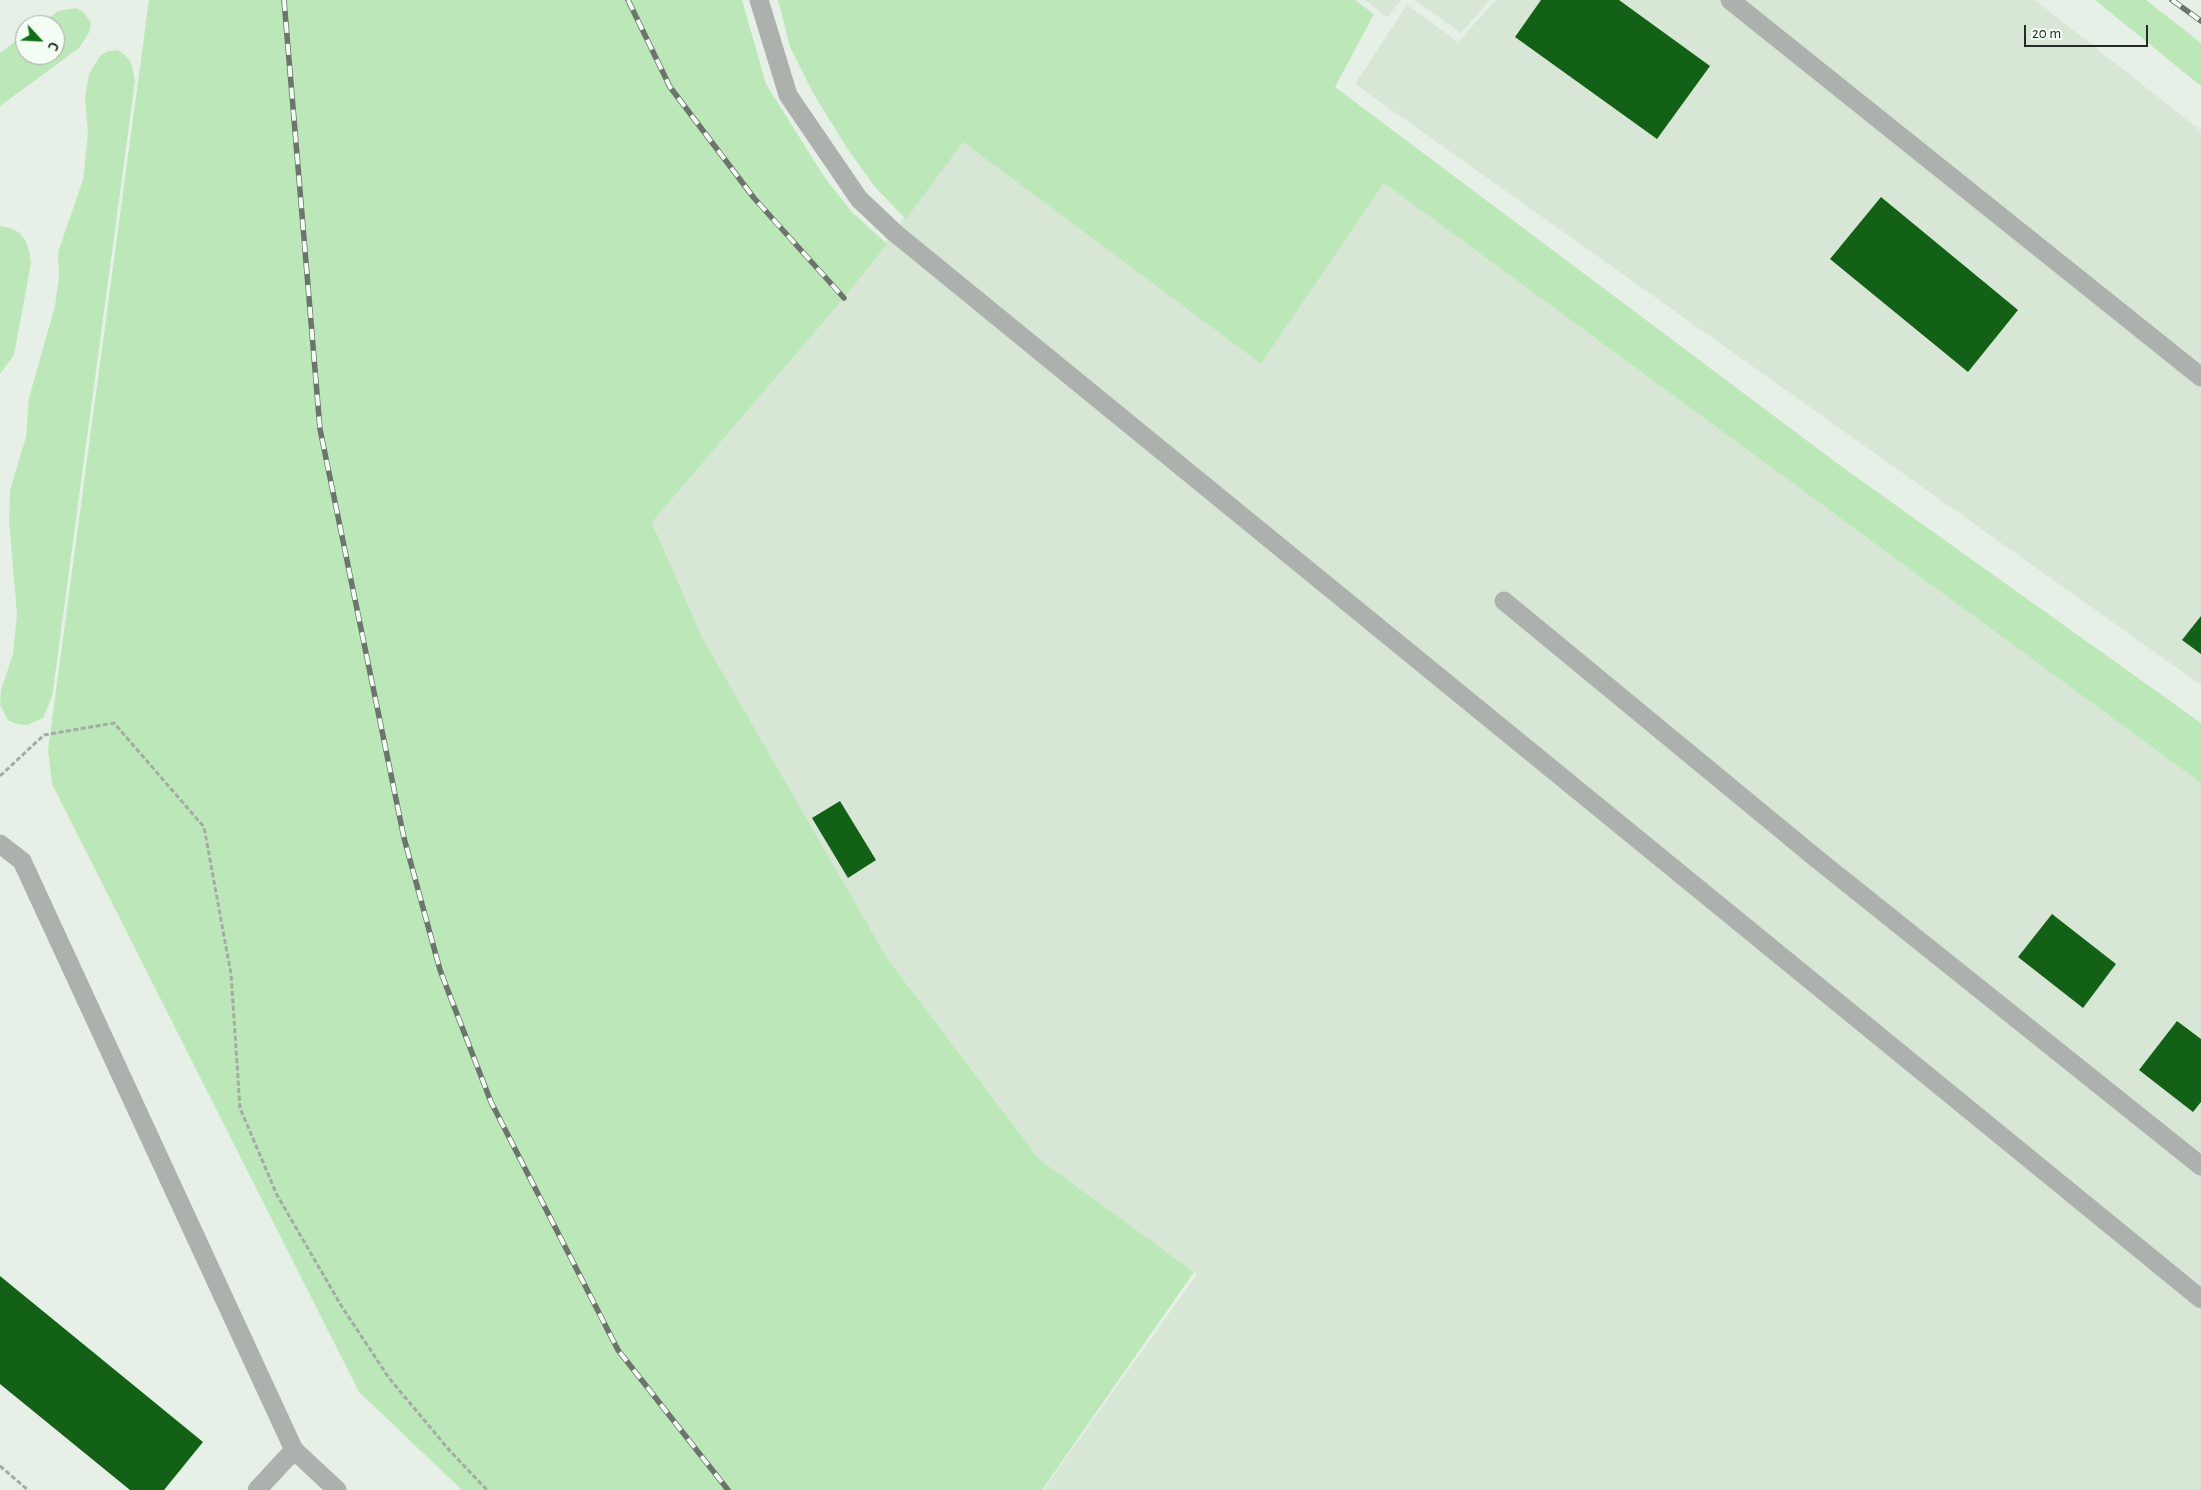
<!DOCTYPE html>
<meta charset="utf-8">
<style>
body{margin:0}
#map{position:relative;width:2201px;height:1490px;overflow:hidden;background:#e7f0e6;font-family:"Alegreya Sans",sans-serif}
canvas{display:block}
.north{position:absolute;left:15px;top:15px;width:50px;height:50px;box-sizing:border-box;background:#f4fdf3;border:1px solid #a2a9a1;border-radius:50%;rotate:115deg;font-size:14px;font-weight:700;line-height:20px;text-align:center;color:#262a26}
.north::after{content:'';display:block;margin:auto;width:18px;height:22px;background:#126d17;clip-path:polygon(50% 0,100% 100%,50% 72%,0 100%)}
.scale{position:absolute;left:2024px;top:25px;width:124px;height:22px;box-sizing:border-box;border:2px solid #262a26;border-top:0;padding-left:6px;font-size:15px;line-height:18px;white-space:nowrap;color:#262a26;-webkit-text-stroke:4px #f4fdf3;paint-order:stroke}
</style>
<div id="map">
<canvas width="2201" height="1490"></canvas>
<div class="north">С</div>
<div class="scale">20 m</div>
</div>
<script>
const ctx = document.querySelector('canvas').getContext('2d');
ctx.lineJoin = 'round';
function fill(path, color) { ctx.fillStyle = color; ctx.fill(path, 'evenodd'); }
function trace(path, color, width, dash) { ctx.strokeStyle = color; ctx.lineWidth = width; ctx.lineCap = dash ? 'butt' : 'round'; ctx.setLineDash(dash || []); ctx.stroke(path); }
fill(new Path2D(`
 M 1365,0 L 1401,0 L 1387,17 Z
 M 1415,0 L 1490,0 L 1461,33 Z
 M 1496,0 L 2035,0 L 2201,131 L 2201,685 L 1355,84 L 1407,5 L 1458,42 Z
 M 962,141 L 1261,364 L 1384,183 L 2201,783 L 2201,1490 L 1043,1490 L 1197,1274 L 1039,1159 L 885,955 L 702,637 L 652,521 L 844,298 Z`), '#d8e6d6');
fill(new Path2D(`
 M 149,0 L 742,0 L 766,84 L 825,178 L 851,211 L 887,244 L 844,298 L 652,522 L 702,637 L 887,958 L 1039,1159 L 1194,1272 L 1042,1490 L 462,1490 L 359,1392 L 52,784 L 48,750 Z
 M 778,0 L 1355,0 L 1374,14 L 1335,87 L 1838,464 L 2201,723 L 2201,783 L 1384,183 L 1261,364 L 963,142 L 906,219 L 874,186 L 847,148 L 813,93 L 790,47 Z
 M 2095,0 L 2146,0 L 2201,43 L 2201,86 Z
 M 76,8 L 83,11 L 91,23 L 90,31 L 79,48 L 0,106 L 0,53 L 25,34 L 25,55 L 55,55 L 55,25 L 37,25 L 59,11 Z
 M 117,50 C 131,57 133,66 135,81 L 52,697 L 43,718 L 27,725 L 17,724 L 8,720 L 0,705 L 1,690 L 13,654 L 17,614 L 9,521 L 10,490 L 26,437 L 29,398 L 55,306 L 59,276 L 58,252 L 83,180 L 88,134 L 85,98 L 89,74 L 100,56 L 108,51 Z
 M 0,226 C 24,229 28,241 31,263 L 14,355 L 0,374 Z`), '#bce8b9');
fill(new Path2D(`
 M 1541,0 L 1619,0 L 1710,66 L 1657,139 L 1515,37 Z
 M 1881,197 L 2018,310 L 1968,372 L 1830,259 Z
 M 2201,616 L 2201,654 L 2182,640 Z
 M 840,801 L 876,860 L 848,878 L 812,818 Z
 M 2052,914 L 2116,964 L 2083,1008 L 2018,957 Z
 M 2177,1021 L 2201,1039 L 2201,1102 L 2193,1112 L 2139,1070 Z
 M 0,1276 L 203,1442 L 164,1490 L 130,1490 L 0,1384 Z`), '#136116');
trace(new Path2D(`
 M 0,776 L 44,735 L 114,723 L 204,827 L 231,974 L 240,1108 L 277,1195 L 342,1307 L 389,1378 L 450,1451 L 487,1490
 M 0,1466 L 28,1490`), '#a4aba4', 3, [5, 2.5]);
trace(new Path2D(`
 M 759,0 L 788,95 L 859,199 L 895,233 L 2201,1299
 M 1730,0 L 2201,377
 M 1504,601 L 1817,859 L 2201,1166
 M 0,844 L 22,861 L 294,1450 L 257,1490
 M 294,1450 L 337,1490`), '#adb1ad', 19);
const rail = new Path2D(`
 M 284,0 L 320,429 L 404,838 L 440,970 L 491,1102 L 618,1350 L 728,1490
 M 628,0 L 670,87 L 754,198 L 844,298
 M 2172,0 L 2201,21`);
trace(rail, '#6d736d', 5.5);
trace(rail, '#f4fdf3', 4, [11]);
</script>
